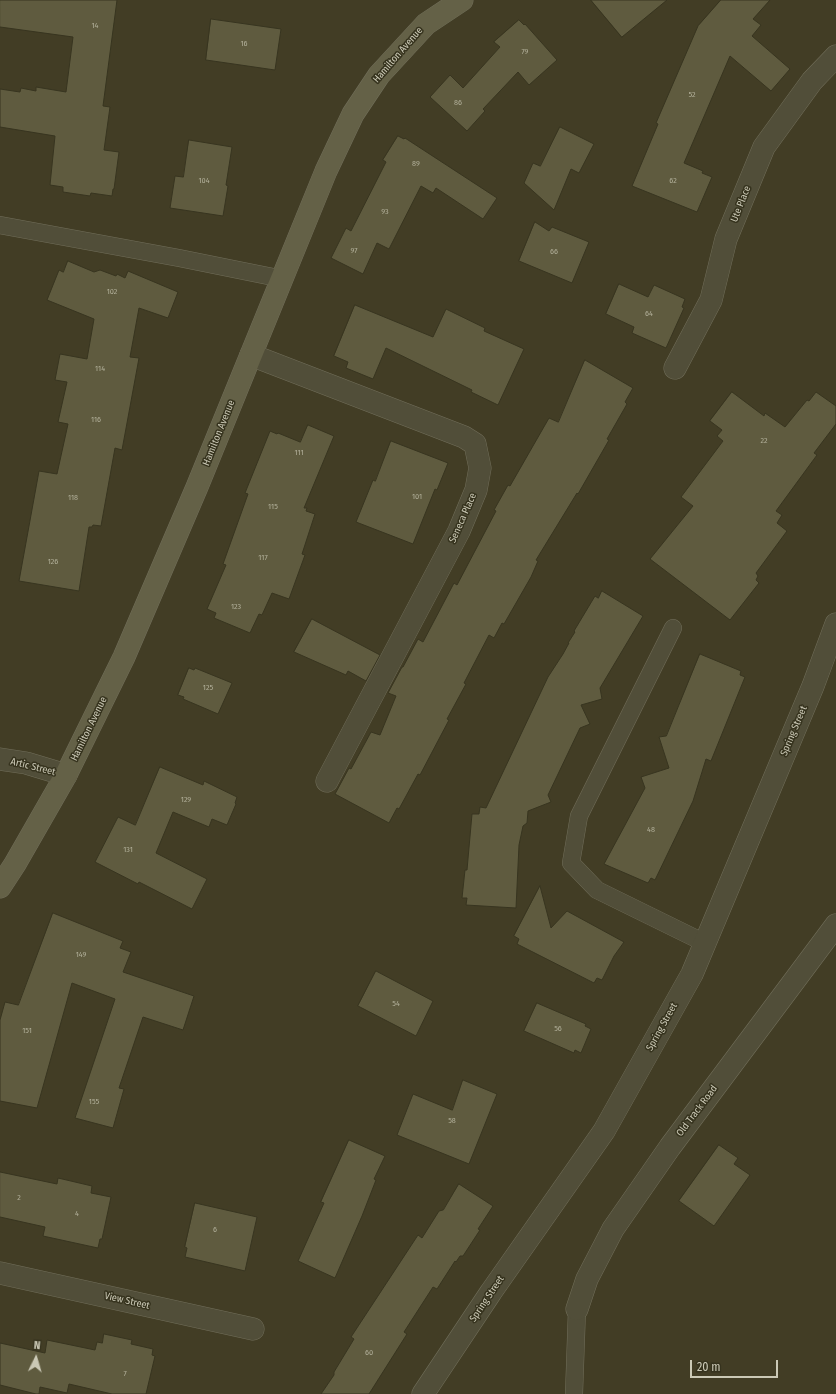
<!DOCTYPE html>
<style>
body{margin:0}
#map{position:relative;width:836px;height:1394px;overflow:hidden;background:#423d25;font-family:"Fira Sans Condensed",sans-serif}
canvas{display:block}
.north{position:absolute;left:16px;top:1338px;width:40px;height:40px;-webkit-text-stroke:3px #36331e;paint-order:stroke;rotate:5deg;font-size:11px;font-weight:700;line-height:16px;text-align:center;color:#cbc9b6}
.north::after{content:'';display:block;margin:auto;width:14px;height:18px;background:#cbc9b6;clip-path:polygon(50% 0,100% 100%,50% 72%,0 100%)}
.scale{position:absolute;left:690px;top:1360px;width:88px;height:18px;box-sizing:border-box;border:2px solid #cbc9b6;border-top:0;padding-left:5px;font-size:12px;line-height:14px;white-space:nowrap;color:#cbc9b6;-webkit-text-stroke:3px #36331e;paint-order:stroke}
</style>
<div id="map">
<canvas width="836" height="1394"></canvas>
<div class="north">N</div>
<div class="scale">20 m</div>
</div>
<script>
const ctx = document.querySelector('canvas').getContext('2d');
ctx.lineJoin = 'round';
function fill(path, color) { ctx.fillStyle = color; ctx.fill(path, 'evenodd'); }
function trace(path, color, width, dash) { ctx.strokeStyle = color; ctx.lineWidth = width; ctx.lineCap = dash ? 'butt' : 'round'; ctx.setLineDash(dash || []); ctx.stroke(path); }
function label(font, color, halo, rows, align = 'center') {
  ctx.font = font + ' "Fira Sans Condensed",sans-serif'; ctx.lineWidth = 3; ctx.setLineDash([]); ctx.textBaseline = 'middle'; ctx.strokeStyle = halo; ctx.fillStyle = color; for (const [text, x, y, turn = 0] of rows) {
    ctx.save(); ctx.translate(x, y); ctx.rotate((+turn || 0) * Math.PI / 180); ctx.textAlign = isNaN(turn) ? turn : align; if (halo) ctx.strokeText(text, 0, 0); ctx.fillText(text, 0, 0); ctx.restore();
  }
}
const building = new Path2D(`
 M 0,0 L 117,0 L 103,106 L 110,107 L 104,150 L 119,152 L 114,189 L 113,189 L 112,196 L 91,193 L 90,196 L 63,192 L 63,187 L 50,185 L 55,136 L 0,127 L 0,89 L 20,92 L 21,88 L 36,91 L 36,87 L 66,92 L 73,37 L 0,27 Z
 M 591,0 L 667,0 L 622,37 Z
 M 721,0 L 770,0 L 753,19 L 761,25 L 752,36 L 790,69 L 771,91 L 730,56 L 684,163 L 703,171 L 702,173 L 712,177 L 697,212 L 632,186 L 658,124 L 656,123 L 698,26 Z
 M 211,19 L 281,29 L 275,70 L 206,60 Z
 M 519,20 L 524,25 L 525,24 L 557,60 L 529,85 L 518,72 L 483,109 L 485,111 L 467,131 L 430,97 L 450,75 L 463,88 L 500,47 L 494,42 Z
 M 560,127 L 594,144 L 579,173 L 571,169 L 554,210 L 524,183 L 533,163 L 540,166 Z
 M 398,136 L 404,139 L 405,138 L 497,198 L 483,219 L 436,188 L 433,193 L 421,186 L 389,249 L 377,243 L 363,274 L 331,258 L 346,228 L 351,231 L 386,162 L 383,160 Z
 M 189,140 L 232,147 L 226,185 L 228,186 L 223,216 L 170,208 L 175,176 L 183,177 Z
 M 535,222 L 549,231 L 552,227 L 589,242 L 572,283 L 519,261 Z
 M 68,261 L 94,272 L 100,270 L 116,276 L 117,274 L 125,278 L 128,271 L 178,292 L 168,318 L 139,308 L 130,357 L 139,358 L 122,450 L 115,448 L 101,526 L 93,525 L 92,527 L 89,527 L 79,591 L 19,581 L 39,471 L 57,474 L 68,424 L 58,422 L 67,382 L 55,380 L 60,354 L 87,359 L 94,319 L 47,300 L 59,270 L 63,272 Z
 M 619,284 L 648,297 L 654,285 L 685,299 L 682,307 L 684,308 L 666,348 L 632,333 L 634,327 L 606,314 Z
 M 355,305 L 433,337 L 446,309 L 485,328 L 484,331 L 524,349 L 498,405 L 471,392 L 472,390 L 386,348 L 373,379 L 346,368 L 348,362 L 334,356 Z
 M 585,360 L 633,388 L 625,402 L 627,404 L 607,439 L 609,440 L 578,494 L 577,493 L 536,560 L 538,561 L 531,577 L 504,624 L 502,623 L 494,638 L 489,635 L 464,683 L 466,684 L 447,719 L 449,720 L 420,775 L 418,774 L 399,809 L 397,808 L 389,823 L 335,794 L 349,768 L 351,769 L 371,732 L 380,735 L 396,696 L 388,693 L 402,667 L 403,667 L 418,639 L 423,642 L 454,583 L 457,585 L 496,511 L 494,510 L 508,485 L 510,486 L 549,418 L 558,422 Z
 M 732,392 L 764,416 L 765,413 L 785,427 L 807,400 L 809,401 L 816,392 L 836,406 L 836,424 L 814,453 L 817,455 L 776,511 L 782,515 L 777,523 L 787,531 L 756,573 L 758,576 L 756,580 L 759,583 L 730,620 L 650,559 L 693,506 L 681,497 L 723,441 L 717,436 L 722,430 L 710,421 Z
 M 308,425 L 334,436 L 304,508 L 307,508 L 306,511 L 315,514 L 302,554 L 305,555 L 289,599 L 272,593 L 262,615 L 259,614 L 250,633 L 214,618 L 216,613 L 207,609 L 226,565 L 223,564 L 248,494 L 245,493 L 270,431 L 277,434 L 278,433 L 300,442 Z
 M 391,441 L 448,463 L 437,490 L 435,489 L 413,544 L 356,522 L 373,480 L 375,481 Z
 M 602,591 L 643,616 L 600,688 L 602,699 L 581,705 L 590,724 L 580,728 L 548,795 L 551,802 L 528,811 L 527,823 L 523,826 L 519,845 L 516,908 L 466,905 L 467,898 L 462,898 L 465,870 L 467,870 L 472,814 L 479,814 L 480,807 L 486,808 L 548,677 L 563,654 L 569,643 L 568,643 L 575,632 L 574,631 L 595,596 L 598,598 Z
 M 312,619 L 380,655 L 366,681 L 348,671 L 346,675 L 294,652 Z
 M 700,654 L 741,671 L 740,675 L 745,677 L 711,761 L 706,759 L 693,801 L 655,880 L 651,878 L 648,883 L 604,864 L 645,788 L 641,777 L 669,768 L 659,737 L 666,736 Z
 M 189,668 L 194,670 L 195,668 L 232,683 L 218,714 L 183,699 L 184,697 L 178,695 Z
 M 160,767 L 203,785 L 204,781 L 237,797 L 235,803 L 236,804 L 227,825 L 212,819 L 209,827 L 173,812 L 156,853 L 207,879 L 192,909 L 139,882 L 138,884 L 95,862 L 118,817 L 135,825 Z
 M 540,886 L 551,928 L 567,911 L 624,942 L 614,956 L 602,980 L 597,978 L 594,983 L 517,944 L 519,939 L 514,936 Z
 M 53,913 L 123,941 L 120,948 L 131,952 L 123,972 L 194,996 L 183,1030 L 143,1017 L 119,1088 L 124,1089 L 113,1128 L 75,1118 L 115,999 L 72,983 L 37,1108 L 0,1101 L 0,1020 L 5,1002 L 18,1005 Z
 M 376,971 L 433,1001 L 416,1036 L 358,1006 Z
 M 537,1003 L 586,1024 L 585,1026 L 591,1029 L 581,1053 L 575,1050 L 574,1053 L 524,1031 Z
 M 463,1080 L 497,1094 L 469,1164 L 397,1135 L 413,1094 L 452,1110 Z
 M 349,1140 L 385,1156 L 374,1179 L 376,1180 L 362,1216 L 335,1278 L 298,1261 L 324,1203 L 321,1202 Z
 M 719,1145 L 738,1158 L 734,1164 L 750,1175 L 714,1226 L 679,1201 Z
 M 0,1172 L 57,1184 L 58,1178 L 92,1186 L 91,1193 L 111,1197 L 102,1239 L 100,1239 L 98,1248 L 43,1236 L 45,1227 L 0,1217 Z
 M 459,1184 L 493,1206 L 478,1229 L 480,1230 L 463,1256 L 460,1256 L 456,1262 L 455,1261 L 437,1289 L 433,1287 L 404,1332 L 407,1334 L 369,1394 L 321,1394 L 334,1375 L 334,1372 L 354,1339 L 351,1337 L 418,1235 L 422,1238 L 439,1211 L 443,1210 Z
 M 195,1203 L 257,1217 L 245,1271 L 185,1257 L 187,1248 L 185,1247 Z
 M 104,1334 L 132,1340 L 131,1344 L 153,1349 L 152,1355 L 155,1356 L 146,1394 L 112,1394 L 69,1384 L 67,1393 L 40,1387 L 39,1394 L 36,1394 L 0,1385 L 0,1343 L 45,1353 L 47,1340 L 95,1350 L 97,1342 L 102,1343 Z`);
fill(building, '#5f5b3f');
trace(building, '#383520', 1);
const lane = new Path2D(`
 M 0,225 L 179,258 L 283,279
 M 673,628 L 579,816 L 571,863 L 597,890 L 705,943
 M 574,1394 L 577,1309`);
const street = new Path2D(`
 M 251,355 L 464,437 L 475,444 L 480,468 L 476,490 L 459,531 L 327,781
 M 675,368 L 711,300 L 726,239 L 764,147 L 812,81 L 836,56
 M 0,759 L 26,763 L 66,775
 M 0,1273 L 253,1329
 M 577,1309 L 587,1279 L 613,1229 L 670,1147 L 836,925
 M 423,1394 L 491,1292 L 604,1131 L 692,974 L 813,686 L 836,624`);
const secondary = new Path2D(`
 M 0,887 L 15,864 L 66,775 L 124,657 L 197,487 L 326,171 L 353,114 L 379,75 L 426,24 L 462,0`);
trace(lane, '#716e5a', 18);
trace(street, '#716e5a', 23);
trace(secondary, '#716e5a', 23);
trace(lane, '#514e39', 17);
trace(street, '#514e39', 22);
trace(secondary, '#646147', 22);
label('8px', '#b0ae98', null, [
 ["14",95,26],
 ["16",244,44],
 ["79",525,52],
 ["52",692,95],
 ["86",458,103],
 ["89",416,164],
 ["104",204,181],
 ["62",673,181],
 ["93",385,212],
 ["97",354,251],
 ["66",554,252],
 ["102",112,292],
 ["64",649,314],
 ["114",100,369],
 ["116",96,420],
 ["22",764,441],
 ["111",299,453],
 ["101",417,497],
 ["118",73,498],
 ["115",273,507],
 ["117",263,558],
 ["126",53,562],
 ["123",236,607],
 ["125",208,688],
 ["129",186,800],
 ["48",651,830],
 ["131",128,850],
 ["149",81,955],
 ["54",396,1004],
 ["56",558,1029],
 ["151",27,1031],
 ["155",94,1102],
 ["58",452,1121],
 ["2",19,1198],
 ["4",77,1214],
 ["6",215,1230],
 ["60",369,1353],
 ["7",125,1374]
]);
label('10px', '#cbc9b6', '#36331e', [
 ["Hamilton Avenue",398,55,-49],
 ["Ute Place",741,204,-68],
 ["Hamilton Avenue",219,433,-68],
 ["Seneca Place",463,518,-66],
 ["Hamilton Avenue",89,729,-64],
 ["Spring Street",794,731,-67],
 ["Artic Street",33,767,14],
 ["Spring Street",662,1027,-61],
 ["Old Track Road",697,1111,-53],
 ["Spring Street",487,1299,-56],
 ["View Street",127,1301,13]
]);
</script>
